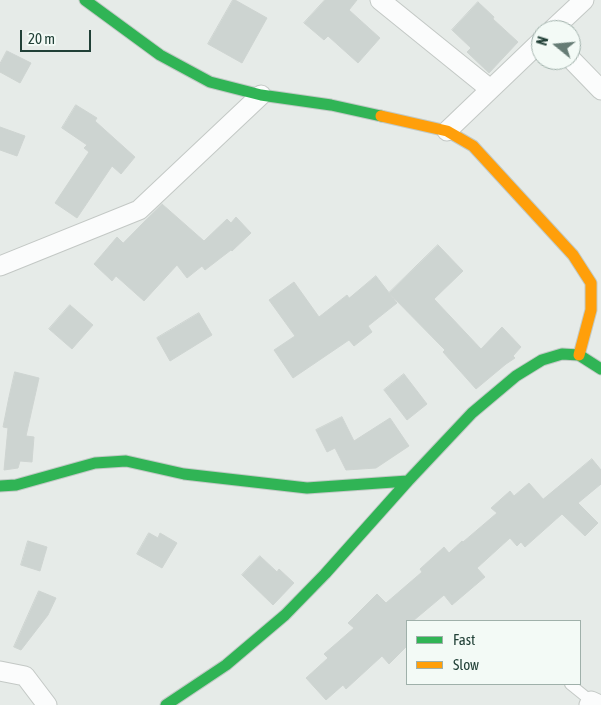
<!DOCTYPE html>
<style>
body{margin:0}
#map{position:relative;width:601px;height:705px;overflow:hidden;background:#e6ebe8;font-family:"Asap Condensed",sans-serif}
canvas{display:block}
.legend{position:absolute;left:406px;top:620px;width:175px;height:65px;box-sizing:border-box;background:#f3faf6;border:1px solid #9fb0aa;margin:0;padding:6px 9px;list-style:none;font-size:15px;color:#214037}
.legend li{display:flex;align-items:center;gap:10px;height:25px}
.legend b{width:25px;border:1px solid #9fb0aa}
.north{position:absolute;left:531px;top:20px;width:50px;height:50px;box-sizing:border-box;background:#f3faf6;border:1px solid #9fb0aa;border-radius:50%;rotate:287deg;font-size:14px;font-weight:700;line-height:20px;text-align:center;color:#214037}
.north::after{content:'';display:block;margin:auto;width:18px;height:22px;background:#667c75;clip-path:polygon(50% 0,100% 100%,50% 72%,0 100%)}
.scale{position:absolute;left:20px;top:30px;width:71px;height:22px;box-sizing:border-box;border:2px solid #214037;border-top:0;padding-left:6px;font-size:15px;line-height:18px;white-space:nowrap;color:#214037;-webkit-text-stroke:4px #f3faf6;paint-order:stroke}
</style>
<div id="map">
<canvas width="601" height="705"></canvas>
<ul class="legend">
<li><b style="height:6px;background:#30b455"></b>Fast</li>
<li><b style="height:6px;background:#ff9f0a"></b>Slow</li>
</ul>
<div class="north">N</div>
<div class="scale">20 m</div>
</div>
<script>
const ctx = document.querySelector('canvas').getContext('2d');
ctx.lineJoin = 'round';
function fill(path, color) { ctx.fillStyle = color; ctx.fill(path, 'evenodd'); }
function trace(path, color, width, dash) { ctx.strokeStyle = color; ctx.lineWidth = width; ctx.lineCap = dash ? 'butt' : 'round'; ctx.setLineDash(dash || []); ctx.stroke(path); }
const building = new Path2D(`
 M 233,0 L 235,0 L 267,18 L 242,63 L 208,44 Z
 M 325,0 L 357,0 L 349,10 L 380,38 L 358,63 L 328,36 L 324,40 L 304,23 Z
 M 478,2 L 494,17 L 493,19 L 518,42 L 489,73 L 467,52 L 471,48 L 452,30 Z
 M 7,51 L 31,63 L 20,83 L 0,72 L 0,64 Z
 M 76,105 L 97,118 L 95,121 L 135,157 L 121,174 L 112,166 L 77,218 L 55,203 L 89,152 L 84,148 L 87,145 L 62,128 Z
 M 0,127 L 25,136 L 17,156 L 0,150 Z
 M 162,204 L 204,241 L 227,219 L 231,223 L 236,217 L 251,233 L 232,251 L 231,250 L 205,270 L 202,266 L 187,278 L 177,265 L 144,301 L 116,276 L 112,281 L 94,264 L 117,237 L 123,243 Z
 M 438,245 L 463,271 L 434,299 L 481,349 L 502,327 L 521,347 L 513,356 L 515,358 L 506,364 L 476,389 L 443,352 L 445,350 L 389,293 Z
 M 376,276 L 397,303 L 368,326 L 372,332 L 354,346 L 349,340 L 293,378 L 274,350 L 295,336 L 269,300 L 294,282 L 319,317 L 347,295 L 349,298 Z
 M 70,305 L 93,325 L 72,349 L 49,329 Z
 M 199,313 L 212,335 L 170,361 L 157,338 Z
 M 15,372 L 39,378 L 26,436 L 34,437 L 32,462 L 20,461 L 18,468 L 4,470 L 8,428 L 3,427 L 9,397 Z
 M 404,374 L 427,404 L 407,420 L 384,390 Z
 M 342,417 L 354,441 L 390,418 L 409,446 L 376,468 L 346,470 L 335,448 L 327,452 L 316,430 Z
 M 592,459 L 601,470 L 601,484 L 578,503 L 598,523 L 585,536 L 562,514 L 525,547 L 521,542 L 517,546 L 510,538 L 477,568 L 485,577 L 452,605 L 444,595 L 413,621 L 407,621 L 407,646 L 389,664 L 382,656 L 346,689 L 343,685 L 326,700 L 306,678 L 328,658 L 324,654 L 354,628 L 348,623 L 377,594 L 386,603 L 422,572 L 420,569 L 444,547 L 449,553 L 462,541 L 463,542 L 497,513 L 491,508 L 510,491 L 514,496 L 529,483 L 543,499 Z
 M 149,533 L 158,538 L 160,533 L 177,543 L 162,568 L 137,554 Z
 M 28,541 L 47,547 L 40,571 L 21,565 Z
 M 260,556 L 277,572 L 279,569 L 294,583 L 273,605 L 242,575 Z
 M 39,591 L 56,598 L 48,615 L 21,650 L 14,647 Z`);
fill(building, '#cdd4d1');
trace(building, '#ced4d1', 1);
const lane = new Path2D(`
 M 570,684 L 591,701`);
const street = new Path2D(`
 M 380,0 L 490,89
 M 552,30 L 584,0
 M 571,59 L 601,90
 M 447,131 L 541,41
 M 0,266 L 139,210 L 261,95
 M 0,671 L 25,676 L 47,705
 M 589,705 L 591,701 L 600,705`);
const fast = new Path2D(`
 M 85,0 L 160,55 L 210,82 L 261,95 L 331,105 L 381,116
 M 0,486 L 16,485 L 95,463 L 126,461 L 184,474 L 307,488 L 408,481
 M 166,705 L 226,665 L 285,615 L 325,574 L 408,481 L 472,413 L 516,376 L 542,360 L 562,354 L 579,355 L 601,369`);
const slow = new Path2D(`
 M 381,116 L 447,131 L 473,146 L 573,255 L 591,283 L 591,310 L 579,355`);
trace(lane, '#c3c8c5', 12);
trace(street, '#c3c8c5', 21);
trace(fast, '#c1c9c5', 13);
trace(slow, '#c1c9c5', 13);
trace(lane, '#fbfcfc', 10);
trace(street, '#fbfcfc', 19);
trace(fast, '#30b455', 11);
trace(slow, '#ff9f0a', 11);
</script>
